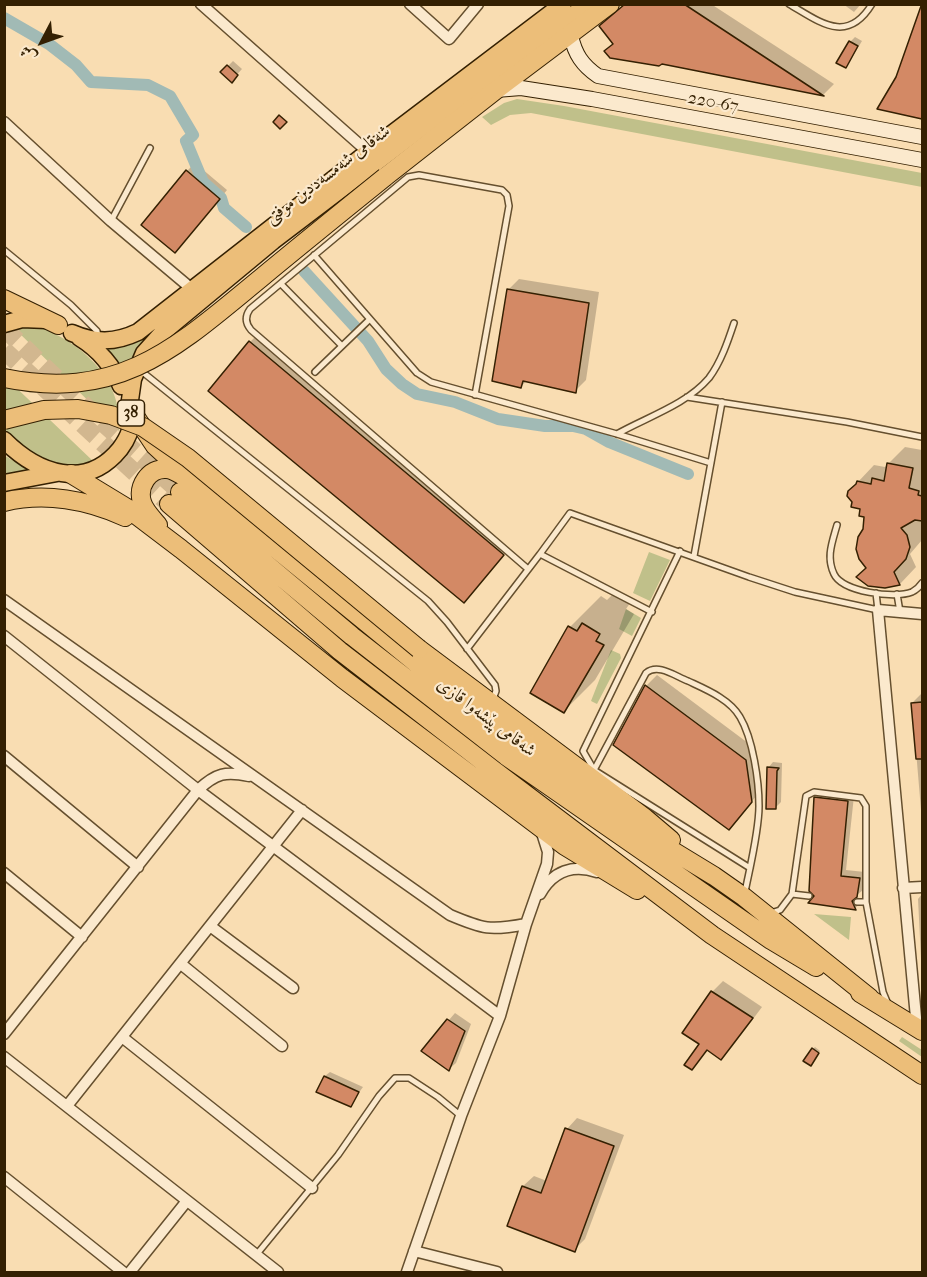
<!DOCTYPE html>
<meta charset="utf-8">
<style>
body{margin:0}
#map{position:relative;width:927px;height:1277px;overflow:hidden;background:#f9ddb2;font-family:"IM FELL French Canon",Amiri,serif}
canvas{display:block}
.frame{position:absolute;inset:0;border:6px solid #342002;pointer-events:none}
.north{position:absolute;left:12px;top:12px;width:60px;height:60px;-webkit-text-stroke:4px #fbe9cd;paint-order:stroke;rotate:229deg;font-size:16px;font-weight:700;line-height:24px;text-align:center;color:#342002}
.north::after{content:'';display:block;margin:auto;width:21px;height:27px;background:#342002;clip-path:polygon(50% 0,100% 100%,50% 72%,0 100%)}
</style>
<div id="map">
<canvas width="927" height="1277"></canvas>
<div class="frame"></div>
<div class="north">ش</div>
</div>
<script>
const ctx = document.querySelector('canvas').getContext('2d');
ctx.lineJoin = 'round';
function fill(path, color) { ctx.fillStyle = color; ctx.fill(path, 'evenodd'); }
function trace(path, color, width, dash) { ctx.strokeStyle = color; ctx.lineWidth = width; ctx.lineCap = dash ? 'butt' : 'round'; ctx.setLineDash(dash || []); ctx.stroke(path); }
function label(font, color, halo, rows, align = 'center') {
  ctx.font = font + ' "IM FELL French Canon",Amiri,serif'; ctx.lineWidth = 4.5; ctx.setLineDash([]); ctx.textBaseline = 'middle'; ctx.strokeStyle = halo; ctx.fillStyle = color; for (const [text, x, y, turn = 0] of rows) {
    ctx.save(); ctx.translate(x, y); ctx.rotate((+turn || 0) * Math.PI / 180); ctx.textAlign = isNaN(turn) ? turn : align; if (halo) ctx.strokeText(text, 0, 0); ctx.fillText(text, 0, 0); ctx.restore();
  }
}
fill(new Path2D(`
 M 517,99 L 564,106 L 922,173 L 922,187 L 531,113 L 510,115 L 491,125 L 482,117 L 504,103 Z
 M 30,324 C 77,338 124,377 119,431 L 14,328 Z
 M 151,331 L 141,344 L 128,380 L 104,347 Z
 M 4,376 L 94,462 C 58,476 32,455 6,432 L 4,430 Z
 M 5,456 L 31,470 L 5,474 Z
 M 649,552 L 670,560 L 650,601 L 633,593 Z
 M 626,609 L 641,618 L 632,636 L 619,629 Z
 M 611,650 L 620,654 L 621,658 L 597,704 L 591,701 Z
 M 814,914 L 851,917 L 849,940 Z
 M 902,1037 L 922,1050 L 922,1057 L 899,1041 Z`), '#c0c08a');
fill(new Path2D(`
 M 626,4 L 711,4 L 834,84 L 824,94 L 662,62 L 614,43 Z
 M 843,4 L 861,4 L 854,12 Z
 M 922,15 L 922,117 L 880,108 L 897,77 L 918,20 Z
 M 855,37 L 862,41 L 850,61 L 845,66 L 850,42 Z
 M 233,61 L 242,69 L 231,81 L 222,72 Z
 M 195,163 L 227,190 L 183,243 L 187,171 Z
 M 519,279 L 599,292 L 586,380 L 575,391 L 527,381 L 521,386 L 508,290 Z
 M 255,337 L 508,549 L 469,596 L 250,342 Z
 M 905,447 L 922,450 L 922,540 L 910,554 L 916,567 L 900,584 L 885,586 L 868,567 L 864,530 L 866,515 L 857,483 L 874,465 L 885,467 Z
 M 614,593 L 630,603 L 626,609 L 634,614 L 595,680 L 564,711 L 532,692 L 570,627 L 601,596 L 607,600 Z
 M 657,675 L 756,749 L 762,789 L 739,817 L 615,745 L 646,686 Z
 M 922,693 L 922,822 L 912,703 Z
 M 773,762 L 782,763 L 781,802 L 776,807 L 768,768 Z
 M 821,793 L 854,796 L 846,870 L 865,872 L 863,890 L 857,895 L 861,903 L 855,908 L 811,902 L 816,896 L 815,798 Z
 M 922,894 L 922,979 L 918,899 Z
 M 723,981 L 762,1007 L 732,1047 L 721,1058 L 708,1049 L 692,1068 L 701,1044 L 712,992 Z
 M 455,1013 L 471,1024 L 456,1063 L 449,1069 L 423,1050 Z
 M 815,1047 L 820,1051 L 813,1062 L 813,1049 Z
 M 330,1072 L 363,1087 L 350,1105 L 318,1091 L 325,1076 Z
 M 577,1118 L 624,1135 L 585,1239 L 574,1250 L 509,1225 L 523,1186 L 534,1176 L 547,1181 L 567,1129 Z`), '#0003');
trace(new Path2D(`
 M 4,18 L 49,44 L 76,65 L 91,82 L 148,85 L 170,96 L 193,135 L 186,141 L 203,182 L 221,198 L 224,208 L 246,227
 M 304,271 L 368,341 L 386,369 L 402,384 L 417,394 L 455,402 L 498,419 L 545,426 L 573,426 L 586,429 L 609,442 L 688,474`), '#a1bab5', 12);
const building = new Path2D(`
 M 625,4 L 684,4 L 824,96 L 662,64 L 659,66 L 610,58 L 604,51 L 613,44 L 599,26 Z
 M 921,6 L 922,6 L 922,119 L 877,109 L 896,77 Z
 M 849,41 L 858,46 L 846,68 L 836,63 Z
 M 227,65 L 238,75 L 232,83 L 220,72 Z
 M 279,115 L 287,122 L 280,129 L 273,122 Z
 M 186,170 L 220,199 L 175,253 L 141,225 Z
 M 507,289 L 589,303 L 576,393 L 523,381 L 521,388 L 492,381 Z
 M 249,341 L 504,555 L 464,603 L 208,391 Z
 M 887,463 L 913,468 L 909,488 L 919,491 L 918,495 L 922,496 L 922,521 L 915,520 L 901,528 L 907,535 L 910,547 L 906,559 L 894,572 L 900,585 L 885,588 L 868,586 L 856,577 L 866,568 L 859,559 L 856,549 L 858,537 L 863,529 L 864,517 L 859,516 L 860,509 L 851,507 L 852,502 L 847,496 L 848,491 L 856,484 L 857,481 L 871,484 L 872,478 L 884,481 Z
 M 582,623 L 600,634 L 596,641 L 604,645 L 564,713 L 530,693 L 568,626 L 577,631 Z
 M 645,685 L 746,760 L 752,802 L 729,830 L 613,745 Z
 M 922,702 L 922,759 L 916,759 L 911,703 Z
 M 767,767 L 779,768 L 777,771 L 776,809 L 766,809 Z
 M 814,797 L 848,801 L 841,876 L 860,878 L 857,897 L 852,901 L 856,910 L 808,903 L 814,896 L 809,891 Z
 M 711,991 L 753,1018 L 721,1060 L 707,1050 L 692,1070 L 684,1065 L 699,1044 L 682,1033 Z
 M 447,1019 L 465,1031 L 449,1071 L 421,1051 Z
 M 812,1048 L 819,1053 L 811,1066 L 803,1061 Z
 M 324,1076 L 359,1092 L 351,1107 L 316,1092 Z
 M 565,1128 L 614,1146 L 575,1252 L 507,1226 L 522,1186 L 541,1193 Z`);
fill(building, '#d38965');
trace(building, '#342002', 1.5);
trace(new Path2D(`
 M 4,328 L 102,422 L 180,492
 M 4,350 L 92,433 L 169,504`), '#d2b78f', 18, [18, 9]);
const lane = new Path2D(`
 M 789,4 C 820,22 847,45 872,4
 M 111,221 L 150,148
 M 4,250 L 71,305 L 97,331 L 98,336
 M 314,255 L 417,373 L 431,382 L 617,434 L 711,463
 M 281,284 L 342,346
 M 140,370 L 428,601 L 447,622 L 495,685 L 496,691 L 493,699
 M 315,372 L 370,319
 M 475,395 L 509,206 L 507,195 L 502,190 L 419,175 L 408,177 L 250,309 C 245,316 245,323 251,330 L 528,569
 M 687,397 L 847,422 L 922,437
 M 617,434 C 647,417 686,405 709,378 C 721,362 728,341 734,323
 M 837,525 C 832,543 826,557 834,574 C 842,592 895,599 912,592 C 916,590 920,586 922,583
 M 540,554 L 570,513 L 749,577 L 795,592 L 878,610 L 876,593
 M 694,556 L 722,402
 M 897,594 L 900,612
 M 467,649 L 540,554 L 652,612
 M 594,770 L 583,751 L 680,551
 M 745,892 C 750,867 759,831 759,806 C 759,781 753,739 740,717 C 730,699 705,689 688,681 C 675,676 658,663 646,673 L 594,770 L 750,868
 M 792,894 L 809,896
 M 857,902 L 866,902
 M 771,913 L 780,910 L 792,894 L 806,796 L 814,792 L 861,798 L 866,806 L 866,902 L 883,992 L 888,1004
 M 257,1254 L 338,1155 L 379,1096 L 395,1078 L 409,1078 L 438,1097 L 461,1116`);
const street = new Path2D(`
 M 201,4 L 368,152
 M 410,4 L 449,39 L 478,4
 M 4,122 L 111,221 L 193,290
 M 4,600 L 450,915 C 483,929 490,931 526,924
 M 4,636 L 198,790 L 500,1016
 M 4,756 L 138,867
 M 4,873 L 82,937
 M 903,888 L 922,887
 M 540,894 C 553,871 573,864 597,872
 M 210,926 L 293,988
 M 181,964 L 282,1046
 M 917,1028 L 878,610 L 922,614
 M 4,1034 L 198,790 C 216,773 226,771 249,776
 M 122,1037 L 312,1188
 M 4,1057 L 278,1272
 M 67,1106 L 302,810
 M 4,1177 L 123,1272
 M 414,1251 L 497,1272
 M 130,1272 L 186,1202
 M 407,1272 L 461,1116 L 500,1016 L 526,924 L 547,864 L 548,852 L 542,833`);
const secondary = new Path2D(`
 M 571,36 C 575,54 582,65 598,76 L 922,137
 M 496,90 L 521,88 L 592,99 L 922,160`);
const primary = new Path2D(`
 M 4,324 L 22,319 L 47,320
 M 72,333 C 95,343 115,343 138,332 L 368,152 L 563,4
 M 80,338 C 98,349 114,367 121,386
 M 129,407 L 133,379 L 144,353 L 162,333 L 273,241 L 511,60 L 588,4
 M 4,440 C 38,474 86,491 120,449 C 129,437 134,425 130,410
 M 4,483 L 57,473`);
const highway = new Path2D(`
 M 385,177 L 496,90 L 610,4
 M 4,299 L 58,325
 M 129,407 L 155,446 L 193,481 L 487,721 L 645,834 L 714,876 L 744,897 L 870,998
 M 71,474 L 127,508 L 181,549 L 342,678 L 565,846 L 637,890
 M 180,492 L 352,636 L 506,756 L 771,940 L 816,967
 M 4,502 C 45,492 88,500 125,517
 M 169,504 L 340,651 L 495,771 L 712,935 L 922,1075
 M 158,525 C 152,518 144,510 142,502 C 137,486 149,468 166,469 C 172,469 178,473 183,476
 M 419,649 L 645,818 L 671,840
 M 860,993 L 922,1031`);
trace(lane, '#654f2e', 8);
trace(street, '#654f2e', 13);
trace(secondary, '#342002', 16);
trace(primary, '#342002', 19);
trace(highway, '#342002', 20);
trace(lane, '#fbe9cd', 5);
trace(street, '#fbe9cd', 10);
trace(secondary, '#fbe9cd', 14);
trace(primary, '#ecbe79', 16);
trace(highway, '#ecbe79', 18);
const highwayBridge = new Path2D(`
 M 4,378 C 121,402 178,346 261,278 C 302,244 343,211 385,177
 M 4,420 L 44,410 L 78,409 L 111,415 L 143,427 L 188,458 L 419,649`);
trace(highwayBridge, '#342002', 20, []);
trace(highwayBridge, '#ecbe79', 18);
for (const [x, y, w] of [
 [131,413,27]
]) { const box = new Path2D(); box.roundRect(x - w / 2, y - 13, w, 26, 4.5); ctx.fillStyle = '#fbe9cd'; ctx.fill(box); trace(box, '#342002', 1.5); }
label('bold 16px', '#342002', null, [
 ["38",131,413]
]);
label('18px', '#342002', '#fbe9cd', [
 ["220-67",713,103,11],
 ["شەقامی شەمسەددین موفتی",328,175,-37],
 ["شەقامی پێشەوا قازی",486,718,37]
]);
</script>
